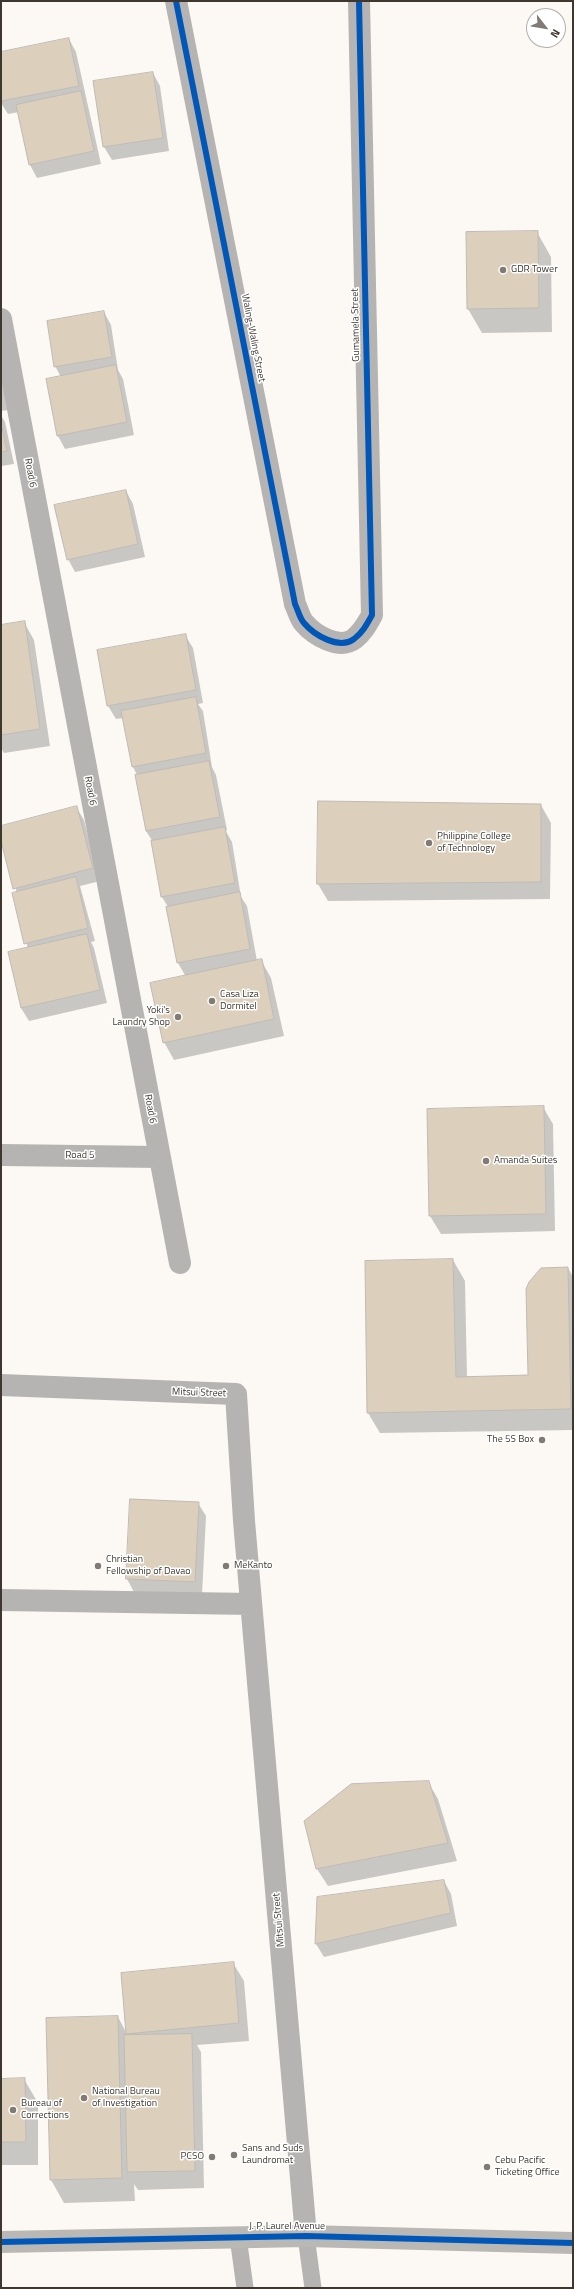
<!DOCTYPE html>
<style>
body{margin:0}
#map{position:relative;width:574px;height:2289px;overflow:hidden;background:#fcf9f5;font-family:"Titillium Web",sans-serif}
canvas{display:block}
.frame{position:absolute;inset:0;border:2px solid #3d3730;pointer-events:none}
.north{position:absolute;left:526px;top:8px;width:40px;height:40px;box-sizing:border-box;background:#fff;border:1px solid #b1afac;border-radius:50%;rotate:121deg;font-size:11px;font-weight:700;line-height:16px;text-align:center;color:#3d3730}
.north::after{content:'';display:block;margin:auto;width:14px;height:18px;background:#807b75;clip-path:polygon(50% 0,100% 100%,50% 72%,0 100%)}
</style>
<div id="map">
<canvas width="574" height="2289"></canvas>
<div class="frame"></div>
<div class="north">N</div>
</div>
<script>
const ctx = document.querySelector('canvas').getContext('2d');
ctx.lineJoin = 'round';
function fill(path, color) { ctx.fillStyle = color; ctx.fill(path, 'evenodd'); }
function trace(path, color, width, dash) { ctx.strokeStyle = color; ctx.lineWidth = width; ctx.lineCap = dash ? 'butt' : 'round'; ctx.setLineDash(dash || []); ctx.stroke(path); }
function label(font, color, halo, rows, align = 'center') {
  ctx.font = font + ' "Titillium Web",sans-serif'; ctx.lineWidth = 3; ctx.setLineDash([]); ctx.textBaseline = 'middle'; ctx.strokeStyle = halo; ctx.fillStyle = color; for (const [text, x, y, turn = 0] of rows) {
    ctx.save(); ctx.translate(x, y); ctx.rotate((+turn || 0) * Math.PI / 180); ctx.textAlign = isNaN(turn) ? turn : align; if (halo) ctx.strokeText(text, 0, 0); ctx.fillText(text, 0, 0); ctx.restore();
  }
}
fill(new Path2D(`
 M 69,39 L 76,52 L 101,164 L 37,178 L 30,165 L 19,112 L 8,114 L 1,103 L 1,53 Z
 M 153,73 L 160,86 L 169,151 L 112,160 L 104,147 Z
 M 537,232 L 551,257 L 552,332 L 482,333 L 468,309 Z
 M 104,312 L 111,325 L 118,370 L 123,379 L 134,435 L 65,449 L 58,436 L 47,379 L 61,377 L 55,366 Z
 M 1,367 L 8,410 L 1,411 Z
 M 1,415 L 5,422 L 14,464 L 1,466 Z
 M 126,491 L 133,504 L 145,557 L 75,572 L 68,559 Z
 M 24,622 L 34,640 L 50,746 L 4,753 L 1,748 L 1,626 Z
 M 185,635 L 193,648 L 203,703 L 198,704 L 203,711 L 212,767 L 216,775 L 227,830 L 225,830 L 232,842 L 241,897 L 247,906 L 257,961 L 261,960 L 271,978 L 284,1036 L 174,1060 L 164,1042 L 186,977 L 178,963 L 168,907 L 162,897 L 153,842 L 146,831 L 137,775 L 133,767 L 124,718 L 116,719 L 108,706 L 98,651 Z
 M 541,805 L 551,823 L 550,899 L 328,901 L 318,884 Z
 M 76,807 L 84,820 L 100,881 L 80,886 L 95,941 L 91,942 L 94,948 L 107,1003 L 29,1021 L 21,1008 L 9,953 L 28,949 L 13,894 L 17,893 L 1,837 L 1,827 Z
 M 543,1107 L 553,1124 L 555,1231 L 441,1234 L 430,1216 L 428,1110 Z
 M 453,1260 L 465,1281 L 467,1377 L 529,1376 L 568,1268 L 573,1277 L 573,1430 L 380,1433 L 368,1413 Z
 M 131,1500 L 198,1503 L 206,1516 L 202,1595 L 134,1592 L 127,1579 Z
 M 428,1782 L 438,1799 L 457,1861 L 328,1886 L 317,1869 Z
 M 444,1881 L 451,1894 L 457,1926 L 324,1957 L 316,1944 L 318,1898 Z
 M 233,1963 L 244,1981 L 249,2041 L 197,2045 L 201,2052 L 204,2188 L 138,2190 L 134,2184 L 135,2201 L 64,2203 L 51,2180 L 118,2017 L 127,2034 L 122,1974 Z
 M 24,2079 L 38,2103 L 38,2165 L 1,2165 L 1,2080 Z`), '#0003');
const building = new Path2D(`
 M 69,38 L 79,86 L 1,101 L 1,52 Z
 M 153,72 L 163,138 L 103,147 L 93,81 Z
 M 81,91 L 94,151 L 29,165 L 16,105 Z
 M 538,231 L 539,308 L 467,309 L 466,232 Z
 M 104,311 L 112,357 L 54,367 L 47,321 Z
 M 116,365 L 127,422 L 57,436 L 46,379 Z
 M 1,422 L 7,451 L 1,452 Z
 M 126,490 L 138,544 L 67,560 L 54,505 Z
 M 25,621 L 40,729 L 1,735 L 1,625 Z
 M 186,634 L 196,690 L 107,706 L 97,650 Z
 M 196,697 L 206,753 L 132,767 L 121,711 Z
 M 209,761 L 220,817 L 146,831 L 135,775 Z
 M 318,801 L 541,804 L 541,882 L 317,884 Z
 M 77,806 L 93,868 L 13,889 L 1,841 L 1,826 Z
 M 225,827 L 235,883 L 161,897 L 151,841 Z
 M 76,877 L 88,928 L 24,944 L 12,893 Z
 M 240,892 L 250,949 L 177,963 L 166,907 Z
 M 87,934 L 100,990 L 21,1008 L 8,952 Z
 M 262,959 L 274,1019 L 163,1043 L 150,983 Z
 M 544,1106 L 546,1214 L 429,1216 L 427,1109 Z
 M 453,1259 L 456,1377 L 528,1375 L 526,1289 L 529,1282 L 541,1268 L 568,1267 L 571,1409 L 367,1413 L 365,1261 Z
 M 130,1499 L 199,1502 L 195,1582 L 126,1579 Z
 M 429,1781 L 448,1843 L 316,1869 L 304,1821 L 351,1784 Z
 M 444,1880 L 451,1913 L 315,1944 L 317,1897 Z
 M 234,1962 L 239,2023 L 126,2034 L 121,1973 Z
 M 118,2016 L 122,2178 L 50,2180 L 46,2018 Z
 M 192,2034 L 195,2171 L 127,2172 L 124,2035 Z
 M 25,2078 L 26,2142 L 1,2142 L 1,2079 Z`);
fill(building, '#dccfbc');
trace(building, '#bebbb6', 1);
trace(new Path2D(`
 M 306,2236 L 313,2288
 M 238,2237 L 245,2288`), '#b6b4b2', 17);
trace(new Path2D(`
 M 176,1 L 295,604 C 298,610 300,619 304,623 C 314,635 339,650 354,639 C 363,632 367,624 372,615 L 359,1
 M 1,319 L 180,1263
 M 1,1155 L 159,1157
 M 1,1385 L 236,1394 L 244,1521 L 306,2236
 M 1,1600 L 251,1604`), '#b6b4b2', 22);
trace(new Path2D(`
 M 1,2242 L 306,2236 L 573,2243`), '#bab8b4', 22);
trace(new Path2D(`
 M 176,1 L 295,604 C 298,610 300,619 304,623 C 314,635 339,650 354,639 C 363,632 367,624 372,615 L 359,1
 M 1,2242 L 306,2236 L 573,2243`), '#0057b8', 6);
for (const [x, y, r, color] of [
 [503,270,4,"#807b75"],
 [429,843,4,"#807b75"],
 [212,1001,4,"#807b75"],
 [178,1017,4,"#807b75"],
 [486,1161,4,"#807b75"],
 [542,1440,4,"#807b75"],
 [98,1566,4,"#807b75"],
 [226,1566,4,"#807b75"],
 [84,2098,4,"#807b75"],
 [13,2110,4,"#807b75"],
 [234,2155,4,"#807b75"],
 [212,2157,4,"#807b75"],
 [487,2167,4,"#807b75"]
]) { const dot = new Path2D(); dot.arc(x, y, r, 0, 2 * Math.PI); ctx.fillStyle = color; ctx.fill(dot); trace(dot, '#fff', 1.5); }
label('10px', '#3d3730', '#fff', [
 ["GDR Tower",511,270],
 ["Philippine College",437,837],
 ["of Technology",437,849],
 ["Casa Liza",220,995],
 ["Dormitel",220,1007],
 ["Yoki's",170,1011,"right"],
 ["Laundry Shop",170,1023,"right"],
 ["Amanda Suites",494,1161],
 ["The 5S Box",534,1440,"right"],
 ["Christian",106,1560],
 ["Fellowship of Davao",106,1572],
 ["MeKanto",234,1566],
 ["National Bureau",92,2092],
 ["of Investigation",92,2104],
 ["Bureau of",21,2104],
 ["Corrections",21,2116],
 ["Sans and Suds",242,2149],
 ["Laundromat",242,2161],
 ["PCSO",204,2157,"right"],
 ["Cebu Pacific",495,2161],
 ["Ticketing Office",495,2173]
], 'left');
label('10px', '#3d3730', '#fff', [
 ["Gumamela Street",356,325,-91],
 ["Waling-Waling Street",253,338,79],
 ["Road 6",30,473,79],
 ["Road 6",90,791,79],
 ["Road 6",150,1109,79],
 ["Road 5",80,1156],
 ["Mitsui Street",199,1393,2],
 ["Mitsui Street",279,1920,-95],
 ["J. P. Laurel Avenue",287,2227]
]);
</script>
